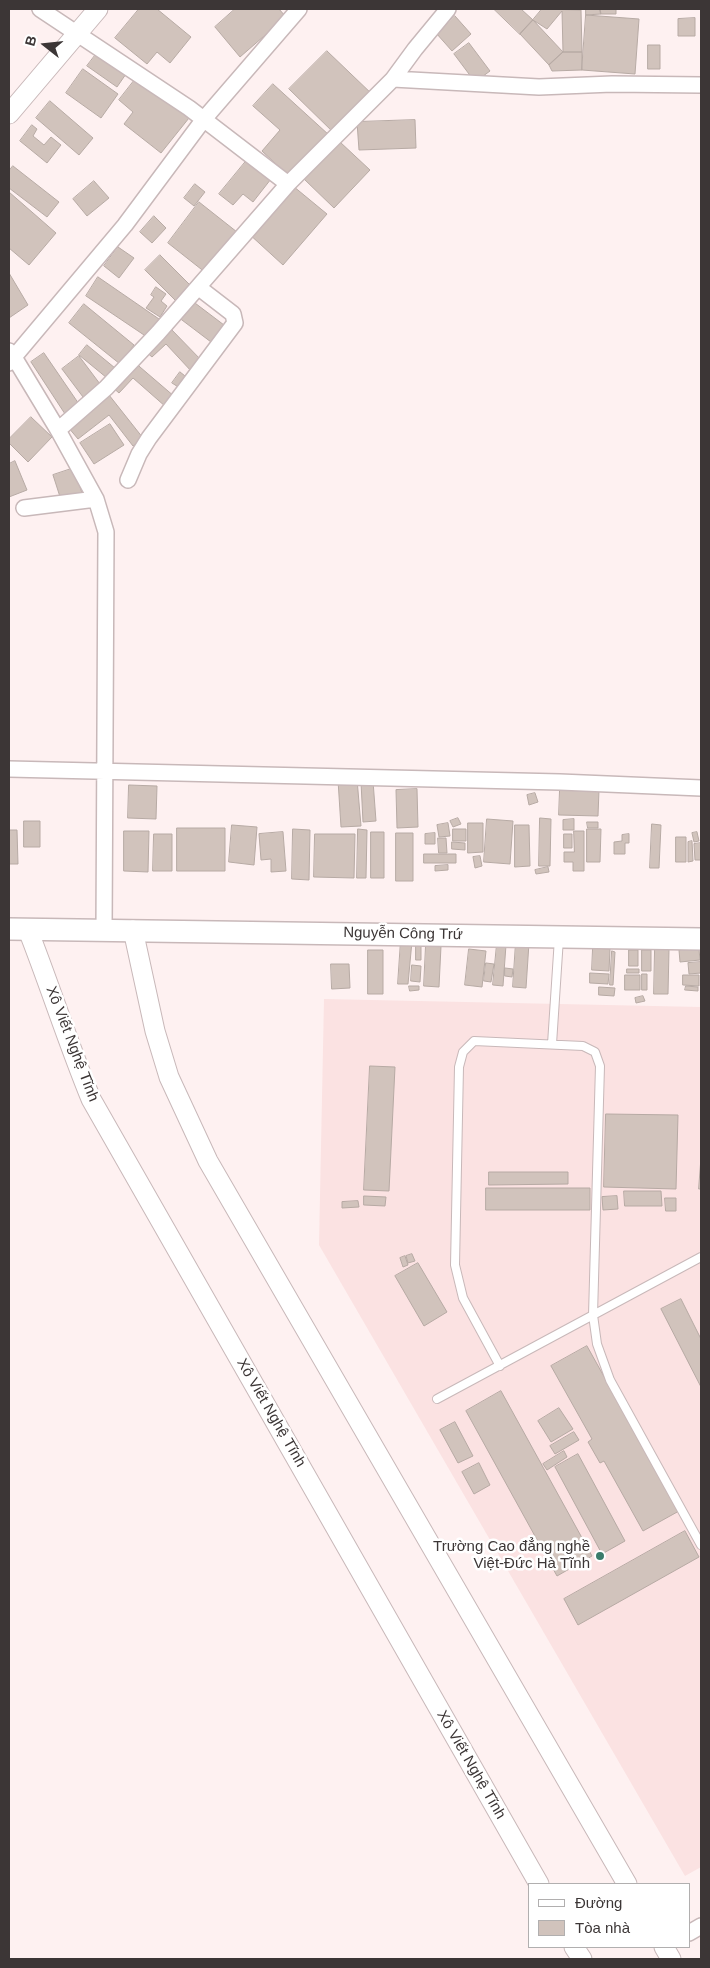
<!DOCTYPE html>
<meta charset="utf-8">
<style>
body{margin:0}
#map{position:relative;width:710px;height:1968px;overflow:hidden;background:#fef1f1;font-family:Arial,sans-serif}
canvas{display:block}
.frame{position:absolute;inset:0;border:10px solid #3c3636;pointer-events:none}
.legend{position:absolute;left:528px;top:1883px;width:162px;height:65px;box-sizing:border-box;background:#fff;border:1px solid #b1afaf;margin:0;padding:6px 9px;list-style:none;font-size:15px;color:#3c3636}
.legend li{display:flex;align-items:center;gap:10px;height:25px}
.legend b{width:25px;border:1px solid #b1afaf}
.north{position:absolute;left:20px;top:20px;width:50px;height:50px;-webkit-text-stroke:4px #fff;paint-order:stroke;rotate:286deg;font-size:14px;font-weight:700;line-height:20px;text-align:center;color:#3c3636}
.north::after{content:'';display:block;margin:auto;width:18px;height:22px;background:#3c3636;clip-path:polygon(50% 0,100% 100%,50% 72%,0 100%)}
</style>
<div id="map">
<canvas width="710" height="1968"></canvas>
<div class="frame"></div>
<ul class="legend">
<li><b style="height:6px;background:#fff"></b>Đường</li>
<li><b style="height:14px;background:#d1c3bc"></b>Tòa nhà</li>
</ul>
<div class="north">B</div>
</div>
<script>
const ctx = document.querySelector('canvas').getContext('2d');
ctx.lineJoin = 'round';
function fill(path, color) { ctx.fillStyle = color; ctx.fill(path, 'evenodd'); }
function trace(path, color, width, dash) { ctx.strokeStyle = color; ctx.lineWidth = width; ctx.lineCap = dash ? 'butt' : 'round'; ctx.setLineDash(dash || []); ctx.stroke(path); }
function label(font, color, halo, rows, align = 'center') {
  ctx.font = font + ' Arial,sans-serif'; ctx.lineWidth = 5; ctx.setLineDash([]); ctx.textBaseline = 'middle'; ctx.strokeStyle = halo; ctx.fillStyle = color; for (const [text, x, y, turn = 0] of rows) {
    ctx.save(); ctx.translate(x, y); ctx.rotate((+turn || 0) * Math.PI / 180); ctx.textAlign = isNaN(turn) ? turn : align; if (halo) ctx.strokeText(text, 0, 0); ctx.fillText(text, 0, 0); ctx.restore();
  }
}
fill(new Path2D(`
 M 324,999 L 701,1007 L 701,1867 L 685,1876 L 319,1245 Z`), '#fbe2e2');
const building = new Path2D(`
 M 139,9 L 157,9 L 191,37 L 170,63 L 157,52 L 147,64 L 115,38 Z
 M 235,9 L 279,9 L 286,17 L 240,57 L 215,27 Z
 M 494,9 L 521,9 L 533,20 L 520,34 Z
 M 542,9 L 581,10 L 582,52 L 563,52 L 562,11 L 547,29 L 533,20 Z
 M 586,9 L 600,9 L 601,14 L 586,15 Z
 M 600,9 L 616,9 L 616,14 L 601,14 Z
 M 586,15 L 639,19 L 635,74 L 582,70 Z
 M 455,16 L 471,34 L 452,51 L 436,33 Z
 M 695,18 L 695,36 L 678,36 L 678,19 Z
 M 533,20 L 563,52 L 549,65 L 520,34 Z
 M 469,43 L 490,71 L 475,82 L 454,54 Z
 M 648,45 L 660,45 L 660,69 L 648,69 Z
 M 327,51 L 374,96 L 336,135 L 289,89 Z
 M 563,52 L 582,52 L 582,70 L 552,71 L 549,65 Z
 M 97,53 L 126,74 L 117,87 L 87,66 Z
 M 83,69 L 118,94 L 101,118 L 66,93 Z
 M 137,77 L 189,118 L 161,153 L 124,124 L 133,112 L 119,100 Z
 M 273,84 L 329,135 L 291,178 L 262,151 L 280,130 L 253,106 Z
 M 50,101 L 93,138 L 79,155 L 36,118 Z
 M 415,120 L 416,148 L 359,150 L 357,122 Z
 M 32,125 L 37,129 L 33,136 L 44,145 L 51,137 L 61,145 L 47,163 L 20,141 Z
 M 340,142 L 370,170 L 334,208 L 304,179 Z
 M 247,160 L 271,179 L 253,202 L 243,194 L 233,205 L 219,194 Z
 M 13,166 L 59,202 L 47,217 L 9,188 L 9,171 Z
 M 94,181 L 109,198 L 87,216 L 73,199 Z
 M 195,184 L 205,192 L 194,206 L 184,198 Z
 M 293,186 L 327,214 L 283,265 L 248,233 Z
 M 9,192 L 56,233 L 29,265 L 9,248 Z
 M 199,202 L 237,232 L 206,273 L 168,243 Z
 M 154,216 L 166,228 L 152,243 L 140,232 Z
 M 118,247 L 134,258 L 119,278 L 104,266 Z
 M 160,255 L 193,288 L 178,303 L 145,270 Z
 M 9,273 L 28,305 L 9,318 Z
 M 98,277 L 159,319 L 147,337 L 86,296 Z
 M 156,287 L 166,294 L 161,301 L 167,306 L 160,317 L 146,308 L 154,297 L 151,295 Z
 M 191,300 L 224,325 L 211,342 L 178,317 Z
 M 84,304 L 134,345 L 120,364 L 69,323 Z
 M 170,328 L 203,362 L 192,372 L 166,344 L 152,357 L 145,351 Z
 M 87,345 L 115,368 L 107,378 L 79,355 Z
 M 44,353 L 81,407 L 67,417 L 31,362 Z
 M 79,356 L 103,388 L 86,401 L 62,369 Z
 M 133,361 L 175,397 L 166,407 L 133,378 L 119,393 L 111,386 Z
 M 180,372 L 189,379 L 183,390 L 172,383 Z
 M 109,395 L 143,438 L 133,446 L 109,415 L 78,439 L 68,427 Z
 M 31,417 L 52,437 L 28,462 L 9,443 L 9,439 Z
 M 110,424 L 124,445 L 94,464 L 80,443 Z
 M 15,461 L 27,490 L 9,497 L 9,464 Z
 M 74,468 L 83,496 L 62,503 L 53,475 Z
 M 357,779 L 361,826 L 341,827 L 338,780 Z
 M 373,781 L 376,821 L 363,822 L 361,782 Z
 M 129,785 L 157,786 L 156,819 L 128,818 Z
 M 417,789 L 418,827 L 397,828 L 396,790 Z
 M 560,789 L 599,790 L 598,816 L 559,815 Z
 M 535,793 L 538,802 L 529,805 L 527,795 Z
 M 458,818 L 461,824 L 453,827 L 450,821 Z
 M 540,818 L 551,819 L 550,866 L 539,866 Z
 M 487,819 L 513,821 L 510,864 L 484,862 Z
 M 574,819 L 574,830 L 563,830 L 563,820 Z
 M 24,821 L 40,821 L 40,847 L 24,847 Z
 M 587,822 L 598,822 L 598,828 L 588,828 Z
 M 448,823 L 450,836 L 439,837 L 437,825 Z
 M 468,823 L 483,823 L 483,852 L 468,853 Z
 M 652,824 L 661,825 L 659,868 L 650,868 Z
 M 232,825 L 257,827 L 254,865 L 229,862 Z
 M 515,825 L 529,825 L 530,866 L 515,867 Z
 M 177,828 L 225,828 L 225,871 L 177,871 Z
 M 293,829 L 310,830 L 309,880 L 292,879 Z
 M 358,829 L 367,830 L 366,878 L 357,878 Z
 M 453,829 L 466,829 L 466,841 L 453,841 Z
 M 587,829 L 601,829 L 600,862 L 587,862 Z
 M 9,830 L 17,830 L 18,864 L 9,864 Z
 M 124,831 L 149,831 L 148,872 L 124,871 Z
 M 574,831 L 584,831 L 584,871 L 573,871 L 573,862 L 564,862 L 564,852 L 574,852 Z
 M 283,832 L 286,871 L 271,872 L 271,859 L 261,860 L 259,834 Z
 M 371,832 L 384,832 L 384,878 L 371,878 Z
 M 697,832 L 699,841 L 694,842 L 692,833 Z
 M 396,833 L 413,833 L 413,881 L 396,881 Z
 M 435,833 L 435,844 L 425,844 L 425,834 Z
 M 154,834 L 172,834 L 172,871 L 153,871 Z
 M 315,834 L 355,834 L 354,878 L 314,877 Z
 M 564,834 L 572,834 L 572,848 L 564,848 Z
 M 629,834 L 629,843 L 625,843 L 625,854 L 614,854 L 614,842 L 622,841 L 622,835 Z
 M 676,837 L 686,837 L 686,862 L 676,862 Z
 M 438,838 L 446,838 L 447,853 L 439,853 Z
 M 692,841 L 693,861 L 688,862 L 688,842 Z
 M 452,842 L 465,843 L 465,850 L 452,849 Z
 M 701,843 L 701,860 L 695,860 L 694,844 Z
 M 424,854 L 456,854 L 456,863 L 424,863 Z
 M 480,856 L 482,866 L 475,868 L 473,857 Z
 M 448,865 L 448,870 L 435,871 L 435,866 Z
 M 548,867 L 549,872 L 536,874 L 535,870 Z
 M 401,940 L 412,941 L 408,984 L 398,984 Z
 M 516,942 L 529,943 L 526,988 L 513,987 Z
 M 497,944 L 506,945 L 503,986 L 493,985 Z
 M 416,945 L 421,945 L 421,960 L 416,960 Z
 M 426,945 L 441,946 L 439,987 L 424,986 Z
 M 593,948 L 610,949 L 609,971 L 592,970 Z
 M 469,949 L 486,951 L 482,987 L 465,985 Z
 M 655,949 L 669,949 L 668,994 L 654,994 Z
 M 699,949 L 700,960 L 680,962 L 679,950 Z
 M 368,950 L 383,950 L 383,994 L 368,994 Z
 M 629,950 L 638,950 L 638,966 L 629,966 Z
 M 642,950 L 651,950 L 651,971 L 642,971 Z
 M 612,951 L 615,952 L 613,985 L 610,985 Z
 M 701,962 L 701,973 L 689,974 L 688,963 Z
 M 486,963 L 494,964 L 491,982 L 484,981 Z
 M 331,964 L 349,964 L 350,988 L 332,989 Z
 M 412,965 L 421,966 L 420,982 L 411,981 Z
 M 505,968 L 513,969 L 512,977 L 505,976 Z
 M 627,969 L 639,969 L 639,973 L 627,973 Z
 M 590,973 L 609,974 L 608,984 L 590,983 Z
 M 642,974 L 647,974 L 647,990 L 642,990 Z
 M 625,975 L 640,975 L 640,990 L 625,990 Z
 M 683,975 L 699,975 L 699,986 L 683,985 Z
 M 409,986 L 419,986 L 419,990 L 410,991 Z
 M 686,986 L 698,987 L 698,991 L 685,990 Z
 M 599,987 L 615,988 L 614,996 L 599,995 Z
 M 643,996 L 645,1001 L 636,1003 L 635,998 Z
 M 370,1066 L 395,1067 L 389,1191 L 364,1190 Z
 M 606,1114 L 678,1115 L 676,1189 L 604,1187 Z
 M 701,1158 L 701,1189 L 699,1189 Z
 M 489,1172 L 568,1172 L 568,1184 L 489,1185 Z
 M 486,1188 L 590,1188 L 590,1210 L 486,1210 Z
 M 624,1191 L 661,1191 L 662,1206 L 625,1206 Z
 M 364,1196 L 386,1197 L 385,1206 L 364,1205 Z
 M 617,1196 L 618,1209 L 603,1210 L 602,1197 Z
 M 665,1198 L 676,1198 L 676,1211 L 666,1211 Z
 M 358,1201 L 359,1207 L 342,1208 L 342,1202 Z
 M 412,1254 L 415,1261 L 408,1263 L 406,1256 Z
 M 405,1256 L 408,1265 L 403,1267 L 400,1258 Z
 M 418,1263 L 447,1312 L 424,1326 L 395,1276 Z
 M 681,1299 L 701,1339 L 701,1387 L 661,1309 Z
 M 587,1346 L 679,1511 L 643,1531 L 604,1461 L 600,1463 L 588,1442 L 592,1439 L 551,1366 Z
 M 501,1391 L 592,1556 L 557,1576 L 466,1411 Z
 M 559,1408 L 573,1429 L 551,1442 L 538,1421 Z
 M 455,1422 L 473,1456 L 458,1463 L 440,1430 Z
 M 574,1432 L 579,1440 L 555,1454 L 550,1446 Z
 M 564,1451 L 567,1457 L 547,1470 L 543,1464 Z
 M 578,1454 L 625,1541 L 602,1554 L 555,1467 Z
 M 479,1463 L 490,1485 L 474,1494 L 462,1472 Z
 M 685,1531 L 699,1557 L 578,1625 L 564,1599 Z`);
fill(building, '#d1c3bc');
trace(building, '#b7aaa4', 1);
const service = new Path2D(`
 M 552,1044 L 559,938
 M 500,1366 L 463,1298 L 455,1265 L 459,1067 L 463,1052 L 474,1041 L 583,1046 L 595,1052 L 600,1066 L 593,1315 L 597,1344 L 610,1380 L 701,1545
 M 437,1399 L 701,1257`);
const minor = new Path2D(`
 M 40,9 L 189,108 L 288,184
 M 393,79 L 539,87 L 612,84 L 701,85
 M 9,351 L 14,357 L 58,430 L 96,499 L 106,532 L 104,931
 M 9,363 L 125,225 L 204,119 L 299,9
 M 58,430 L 106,388 L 158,333 L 288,184 L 393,79 L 415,49 L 448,9
 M 128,480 L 139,454 L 149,438 L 235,323 L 233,314 L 198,287
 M 24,508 L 96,499
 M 9,769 L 560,782 L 701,788
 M 689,1933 L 701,1926`);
const tertiary = new Path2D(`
 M 9,114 L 98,9
 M 28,930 C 50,986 68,1043 91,1099 L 539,1884
 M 133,930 L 155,1031 L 169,1077 L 208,1161 L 627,1884
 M 574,1947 L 582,1959
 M 664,1947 L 671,1959`);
const secondary = new Path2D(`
 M 9,929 L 701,939`);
trace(service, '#c8b8b9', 10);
trace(minor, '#c8b8b9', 18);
trace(tertiary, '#c8b8b9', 21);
trace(secondary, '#c8b8b9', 24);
trace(service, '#fff', 8);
trace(minor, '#fff', 15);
trace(tertiary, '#fff', 19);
trace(secondary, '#fff', 21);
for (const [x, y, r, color] of [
 [600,1556,5,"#3b7c6b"]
]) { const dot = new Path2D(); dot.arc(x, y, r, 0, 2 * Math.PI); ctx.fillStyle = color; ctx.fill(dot); trace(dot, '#fff', 2); }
label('15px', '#3c3636', '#fff', [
 ["Nguyễn Công Trứ",403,934,1],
 ["Xô Viết Nghệ Tĩnh",72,1044,69],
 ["Xô Viết Nghệ Tĩnh",271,1413,60],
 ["Xô Viết Nghệ Tĩnh",471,1765,60]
]);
label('15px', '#3c3636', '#fff', [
 ["Trường Cao đẳng nghề",590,1547],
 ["Việt-Đức Hà Tĩnh",590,1564]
], 'right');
</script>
